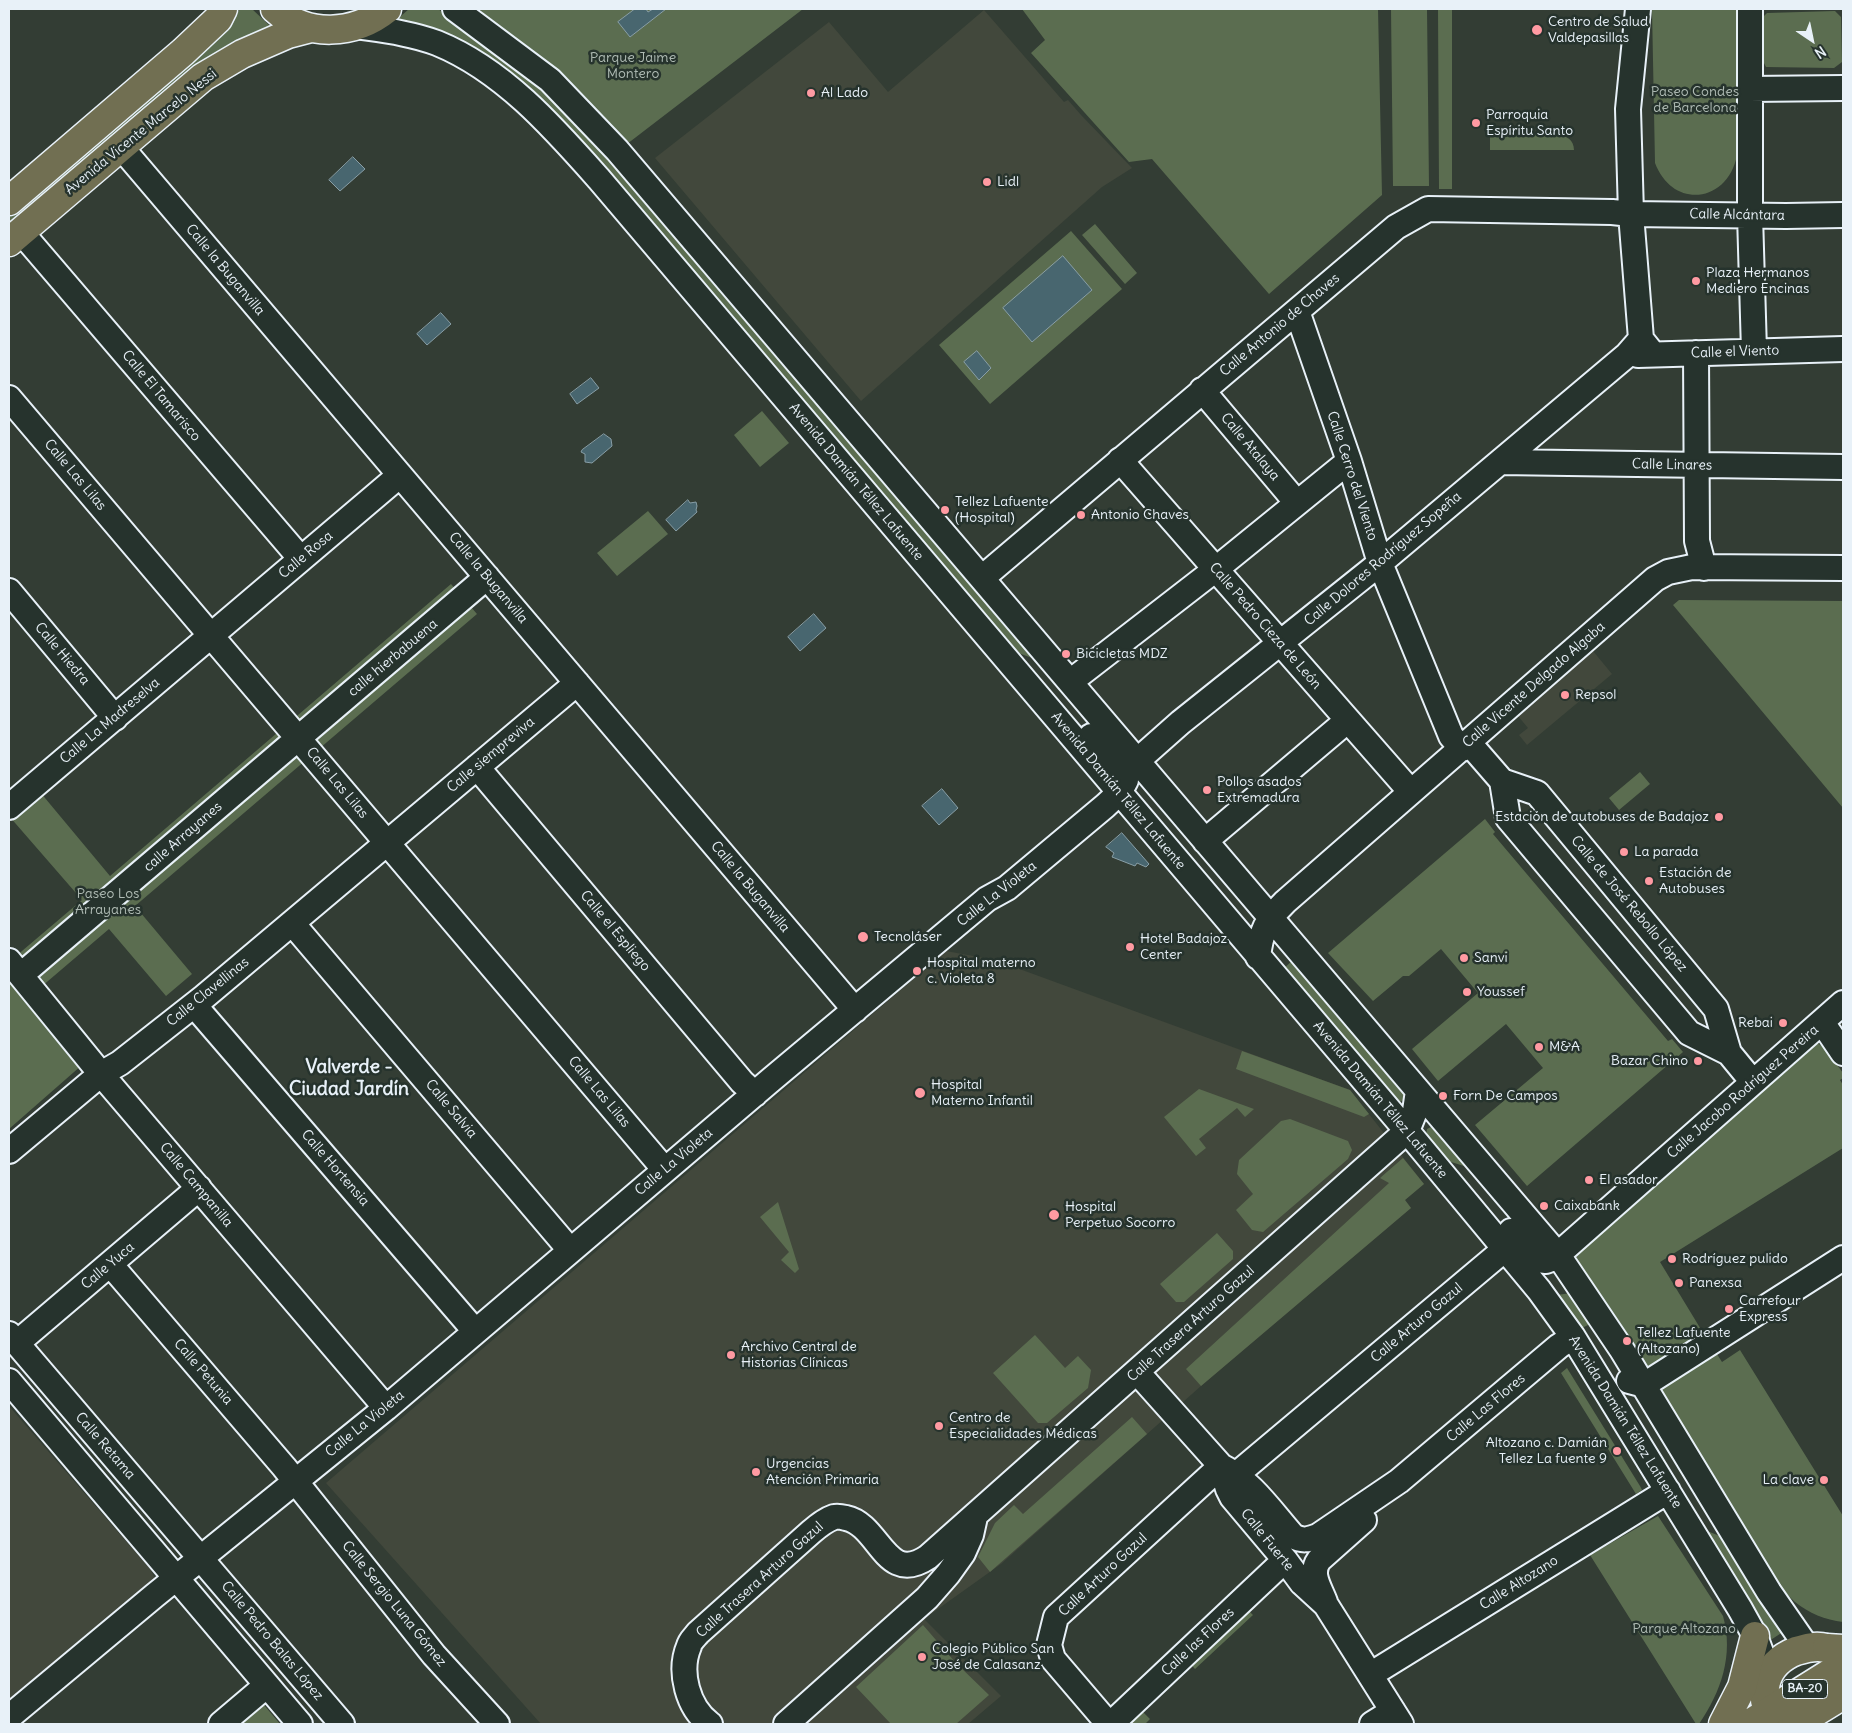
<!DOCTYPE html>
<meta charset="utf-8">
<style>
body{margin:0}
#map{position:relative;width:1852px;height:1733px;overflow:hidden;background:#333d34;font-family:Delius,sans-serif}
canvas{display:block}
.frame{position:absolute;inset:0;border:10px solid #e8f1f8;pointer-events:none}
.north{position:absolute;left:1787px;top:15px;width:50px;height:50px;-webkit-text-stroke:4px #26332d;paint-order:stroke;rotate:146deg;font-size:14px;font-weight:700;line-height:20px;text-align:center;color:#e8f1f8}
.north::after{content:'';display:block;margin:auto;width:18px;height:22px;background:#e8f1f8;clip-path:polygon(50% 0,100% 100%,50% 72%,0 100%)}
</style>
<div id="map">
<canvas width="1852" height="1733"></canvas>
<div class="frame"></div>
<div class="north">N</div>
</div>
<script>
const ctx = document.querySelector('canvas').getContext('2d');
ctx.lineJoin = 'round';
function fill(path, color) { ctx.fillStyle = color; ctx.fill(path, 'evenodd'); }
function trace(path, color, width, dash) { ctx.strokeStyle = color; ctx.lineWidth = width; ctx.lineCap = dash ? 'butt' : 'round'; ctx.setLineDash(dash || []); ctx.stroke(path); }
function label(font, color, halo, rows, align = 'center') {
  ctx.font = font + ' Delius,sans-serif'; ctx.lineWidth = 5; ctx.setLineDash([]); ctx.textBaseline = 'middle'; ctx.strokeStyle = halo; ctx.fillStyle = color; for (const [text, x, y, turn = 0] of rows) {
    ctx.save(); ctx.translate(x, y); ctx.rotate((+turn || 0) * Math.PI / 180); ctx.textAlign = isNaN(turn) ? turn : align; if (halo) ctx.strokeText(text, 0, 0); ctx.fillText(text, 0, 0); ctx.restore();
  }
}
fill(new Path2D(`
 M 984,10 L 1064,102 L 1068,100 L 1081,115 L 1132,168 L 1102,187 L 861,401 L 655,158 L 829,22 L 888,92 Z
 M 1593,651 L 1612,674 L 1527,745 L 1519,735 L 1528,728 L 1518,716 Z
 M 946,951 L 995,960 L 1350,1090 L 1424,1184 L 1405,1200 L 1411,1208 L 1201,1386 L 1001,1564 L 924,1619 L 1001,1696 L 968,1724 L 541,1724 L 326,1483 Z
 M 9,1406 L 151,1570 L 155,1579 L 9,1700 Z`), '#42483c');
fill(new Path2D(`
 M 240,9 L 252,9 L 270,26 L 253,33 L 233,44 L 9,230 L 9,216 L 183,67 L 224,30 Z
 M 409,9 L 438,9 L 494,48 L 568,110 L 1035,656 L 1032,658 L 1013,651 L 571,133 L 394,22 Z
 M 479,9 L 803,9 L 627,144 L 566,77 L 495,24 Z
 M 1022,9 L 1378,9 L 1382,195 L 1269,294 L 1152,159 L 1129,162 L 1031,53 L 1045,40 Z
 M 1391,9 L 1427,9 L 1429,186 L 1393,186 Z
 M 1438,9 L 1452,9 L 1452,189 L 1439,189 Z
 M 1652,9 L 1736,9 L 1737,155 C 1728,203 1673,210 1655,163 Z
 M 1835,11 L 1841,17 L 1842,62 L 1834,68 L 1766,67 L 1763,61 L 1763,17 L 1767,13 Z
 M 1531,133 C 1545,134 1574,130 1574,150 L 1490,150 L 1490,134 Z
 M 1095,224 L 1137,273 L 1125,284 L 1082,235 Z
 M 1071,231 L 1122,289 L 990,404 L 939,345 Z
 M 762,411 L 789,443 L 760,467 L 734,435 Z
 M 648,511 L 668,534 L 617,576 L 597,553 Z
 M 451,584 L 477,614 L 135,906 L 192,974 L 166,996 L 109,929 L 41,987 L 82,1065 L 9,1129 L 9,962 L 82,900 L 9,816 L 40,792 L 110,876 Z
 M 1679,600 L 1843,601 L 1843,808 L 1673,605 Z
 M 1640,772 L 1650,784 L 1619,810 L 1609,798 Z
 M 1485,819 L 1495,832 L 1493,834 L 1668,1041 L 1672,1039 L 1683,1052 L 1527,1186 L 1475,1125 L 1543,1068 L 1506,1024 L 1438,1081 L 1412,1049 L 1478,993 L 1441,949 L 1409,976 L 1403,976 L 1373,1001 L 1328,953 Z
 M 1292,961 L 1403,1090 L 1406,1096 L 1404,1100 L 1399,1102 L 1394,1098 L 1283,969 Z
 M 1815,1042 L 1824,1047 L 1843,1073 L 1843,1078 L 1840,1080 L 1843,1085 L 1843,1148 L 1660,1262 L 1705,1336 L 1650,1368 L 1647,1366 L 1578,1266 L 1576,1255 Z
 M 1242,1051 L 1350,1090 L 1369,1114 L 1364,1117 L 1236,1069 Z
 M 1199,1089 L 1254,1109 L 1245,1117 L 1237,1108 L 1199,1139 L 1206,1148 L 1196,1156 L 1164,1117 Z
 M 1290,1119 L 1348,1141 L 1352,1150 L 1348,1159 L 1263,1232 L 1252,1230 L 1236,1210 L 1253,1194 L 1237,1174 L 1239,1160 L 1281,1121 Z
 M 1431,1127 L 1434,1128 L 1467,1167 L 1448,1161 L 1426,1136 L 1427,1129 Z
 M 1403,1158 L 1424,1184 L 1405,1200 L 1411,1208 L 1201,1386 L 1186,1369 L 1389,1183 L 1380,1178 Z
 M 778,1202 L 799,1269 L 795,1273 L 781,1260 L 789,1252 L 760,1217 Z
 M 1217,1233 L 1233,1251 L 1233,1259 L 1184,1302 L 1176,1302 L 1160,1284 Z
 M 1572,1293 L 1590,1319 L 1588,1325 L 1582,1328 L 1556,1295 Z
 M 1035,1335 L 1065,1368 L 1078,1356 L 1091,1370 L 1088,1388 L 1047,1423 L 1038,1423 L 993,1373 Z
 M 1740,1350 L 1843,1516 L 1843,1622 C 1825,1620 1809,1613 1795,1602 C 1769,1579 1753,1543 1735,1514 C 1711,1474 1685,1435 1663,1393 L 1662,1387 L 1715,1351 L 1722,1362 Z
 M 1567,1368 L 1640,1486 L 1642,1490 L 1636,1494 L 1561,1373 Z
 M 1132,1417 L 1147,1434 L 990,1572 L 978,1557 L 995,1523 L 1014,1505 L 1023,1514 Z
 M 1658,1516 L 1723,1616 C 1734,1655 1721,1692 1699,1724 L 1696,1724 L 1590,1555 Z
 M 1707,1531 L 1725,1538 L 1777,1627 L 1783,1632 L 1769,1641 L 1768,1633 Z
 M 1243,1605 L 1253,1615 L 1195,1669 L 1186,1659 Z
 M 923,1625 L 955,1662 L 989,1695 L 956,1724 L 891,1724 L 856,1687 Z
 M 264,1705 L 280,1724 L 242,1724 Z
 M 1136,1705 L 1150,1719 L 1145,1724 L 1122,1724 Z`), '#5b6d50');
const water = new Path2D(`
 M 635,9 L 646,9 L 648,12 L 653,9 L 666,9 L 630,37 L 618,22 Z
 M 353,157 L 365,169 L 340,191 L 329,180 Z
 M 1063,256 L 1092,290 L 1032,342 L 1003,308 Z
 M 441,313 L 451,324 L 427,345 L 417,334 Z
 M 977,351 L 991,368 L 979,380 L 964,362 Z
 M 591,378 L 599,388 L 577,404 L 570,394 Z
 M 604,434 L 611,439 L 612,446 L 592,463 L 585,462 L 585,454 L 581,452 L 582,450 Z
 M 688,500 L 690,503 L 696,502 L 697,506 L 696,510 L 697,512 L 676,531 L 666,520 Z
 M 814,614 L 826,628 L 800,651 L 788,637 Z
 M 942,789 L 958,808 L 939,825 L 922,806 Z
 M 1122,833 L 1149,864 L 1146,867 L 1137,863 L 1135,866 L 1112,857 L 1114,853 L 1106,847 Z`);
fill(water, '#48666f');
trace(water, '#889ea6', 1);
const minor = new Path2D(`
 M 455,9 L 550,80 L 617,150 L 1558,1255 L 1622,1350 L 1769,1592 L 1807,1647
 M 1638,9 L 1628,109 L 1631,214 L 1641,339 L 1653,354
 M 1750,9 L 1750,215 L 1754,351
 M 355,26 C 382,30 411,33 437,43 C 503,70 553,127 599,179 L 1407,1131 L 1539,1290 L 1573,1337 L 1740,1609 L 1755,1636 L 1762,1655
 M 1750,89 L 1843,88
 M 121,147 L 855,1010
 M 21,232 L 301,559
 M 1297,311 L 1349,461 L 1380,563 L 1451,736 L 1462,749
 M 1696,353 L 1697,541 L 1704,568
 M 1638,355 L 1843,349
 M 1202,390 L 1297,503
 M 9,398 L 665,1170
 M 1120,460 L 1411,792
 M 1500,462 L 1843,467
 M 982,578 L 1396,227 L 1428,209 L 1612,212 L 1631,214 L 1786,216 L 1843,215
 M 9,591 L 115,718
 M 1070,682 L 1216,569 L 1349,461
 M 1091,736 C 1103,751 1115,771 1137,761 L 1181,722 L 1380,563 L 1627,355 L 1641,339
 M 1469,743 L 1502,781 L 1537,793 L 1716,1009 L 1729,1053
 M 477,767 L 742,1082 L 755,1094
 M 1502,781 L 1508,818 L 1689,1033 L 1729,1053 L 1752,1081
 M 9,807 L 400,475
 M 1205,841 L 1348,720
 M 292,923 L 570,1250
 M 1258,957 C 1261,931 1266,921 1285,902 L 1655,579 L 1668,572 L 1692,567 L 1843,568
 M 9,961 L 101,1074 L 386,1408
 M 21,975 L 487,577
 M 194,1005 L 475,1331
 M 1822,1022 L 1843,1053
 M 9,1151 L 101,1074 L 120,1063 L 204,997 L 577,683
 M 1511,1231 L 1538,1260 L 1546,1261 L 1554,1258 L 1843,1003
 M 110,1264 L 284,1467 L 434,1655 L 497,1724
 M 9,1334 L 342,1724
 M 17,1343 L 199,1188
 M 1137,1372 L 1221,1466 C 1251,1481 1271,1511 1293,1536 C 1302,1541 1308,1540 1318,1536 L 1399,1481 L 1559,1346 L 1573,1337
 M 9,1381 L 300,1724
 M 1629,1381 L 1644,1385 L 1843,1258
 M 1221,1466 L 1228,1489 L 1232,1497 L 1285,1560 L 1302,1583 L 1326,1605 L 1401,1724
 M 1237,1474 L 1505,1249
 M 1325,1602 C 1320,1588 1309,1574 1319,1560 L 1364,1520
 M 1370,1675 L 1668,1491
 M 9,1717 L 154,1596 L 386,1408 L 772,1079 L 987,899 L 1007,888 L 1105,806 L 1119,793 L 1126,780
 M 221,1724 L 267,1685
 M 710,1724 C 688,1708 678,1672 689,1646 C 690,1641 695,1637 698,1633 L 811,1532 C 818,1526 825,1520 834,1517 C 838,1516 842,1517 846,1518 C 880,1525 885,1586 928,1557 L 1407,1131 L 1415,1111 L 1418,1091
 M 786,1724 L 927,1598 L 948,1574 L 963,1553 L 971,1535 L 975,1517
 M 1106,1724 L 1106,1721 L 1053,1659 L 1049,1645 L 1056,1617 L 1221,1466
 M 1111,1724 L 1285,1560
 M 1372,1724 L 1393,1711`);
const major = new Path2D(`
 M 275,9 C 307,38 355,35 387,9
 M 9,201 L 183,52 L 218,19 L 223,9
 M 9,242 L 203,77 L 242,54 L 288,34 L 311,28
 M 1775,1724 C 1756,1696 1763,1664 1796,1651 C 1806,1648 1816,1645 1826,1648 C 1832,1650 1838,1655 1843,1658`);
const highway = new Path2D(`
 M 1827,1648 L 1843,1649
 M 1723,1724 L 1742,1687 L 1755,1636
 M 1749,1724 L 1843,1665
 M 1796,1724 L 1843,1695`);
trace(minor, '#e8f1f8', 28);
trace(major, '#e8f1f8', 31);
trace(highway, '#e8f1f8', 31);
trace(minor, '#26332d', 24);
trace(major, '#716f52', 28);
trace(highway, '#716f52', 28);
for (const [x, y, r, color] of [
 [1537,30,6,"#ff9aa2"],
 [811,93,5,"#ff9aa2"],
 [1476,123,5,"#ff9aa2"],
 [987,182,5,"#ff9aa2"],
 [1696,281,5,"#ff9aa2"],
 [945,510,5,"#ff9aa2"],
 [1081,515,5,"#ff9aa2"],
 [1066,654,5,"#ff9aa2"],
 [1565,695,5,"#ff9aa2"],
 [1207,790,5,"#ff9aa2"],
 [1719,817,5,"#ff9aa2"],
 [1624,852,5,"#ff9aa2"],
 [1649,881,5,"#ff9aa2"],
 [863,937,6,"#ff9aa2"],
 [1130,947,5,"#ff9aa2"],
 [1464,958,5,"#ff9aa2"],
 [917,971,5,"#ff9aa2"],
 [1467,992,5,"#ff9aa2"],
 [1783,1023,5,"#ff9aa2"],
 [1539,1047,5,"#ff9aa2"],
 [1698,1061,5,"#ff9aa2"],
 [920,1093,6,"#ff9aa2"],
 [1443,1096,5,"#ff9aa2"],
 [1589,1180,5,"#ff9aa2"],
 [1544,1206,5,"#ff9aa2"],
 [1054,1215,6,"#ff9aa2"],
 [1672,1259,5,"#ff9aa2"],
 [1679,1283,5,"#ff9aa2"],
 [1729,1309,5,"#ff9aa2"],
 [1627,1341,5,"#ff9aa2"],
 [731,1355,5,"#ff9aa2"],
 [939,1426,5,"#ff9aa2"],
 [1617,1451,5,"#ff9aa2"],
 [756,1472,5,"#ff9aa2"],
 [1824,1480,5,"#ff9aa2"],
 [922,1657,5,"#ff9aa2"]
]) { const dot = new Path2D(); dot.arc(x, y, r, 0, 2 * Math.PI); ctx.fillStyle = color; ctx.fill(dot); trace(dot, '#26332d', 2); }
for (const [x, y, w] of [
 [1805,1689,45]
]) { const box = new Path2D(); box.roundRect(x - w / 2, y - 9.5, w, 19, 4); ctx.fillStyle = '#26332d'; ctx.fill(box); trace(box, '#e8f1f8', 1); }
label('bold 12px', '#e8f1f8', null, [
 ["BA-20",1805,1689]
]);
label('14px', '#e8f1f8', '#26332d', [
 ["Centro de Salud",1548,22],
 ["Valdepasillas",1548,38],
 ["Al Lado",821,93],
 ["Parroquia",1486,115],
 ["Espíritu Santo",1486,131],
 ["Lidl",997,182],
 ["Plaza Hermanos",1706,273],
 ["Mediero Encinas",1706,289],
 ["Tellez Lafuente",955,502],
 ["(Hospital)",955,518],
 ["Antonio Chaves",1091,515],
 ["Bicicletas MDZ",1076,654],
 ["Repsol",1575,695],
 ["Pollos asados",1217,782],
 ["Extremadura",1217,798],
 ["Estación de autobuses de Badajoz",1709,817,"right"],
 ["La parada",1634,852],
 ["Estación de",1659,873],
 ["Autobuses",1659,889],
 ["Tecnoláser",874,937],
 ["Hotel Badajoz",1140,939],
 ["Center",1140,955],
 ["Sanvi",1474,958],
 ["Hospital materno",927,963],
 ["c. Violeta 8",927,979],
 ["Youssef",1477,992],
 ["Rebai",1773,1023,"right"],
 ["M&A",1549,1047],
 ["Bazar Chino",1688,1061,"right"],
 ["Hospital",931,1085],
 ["Materno Infantil",931,1101],
 ["Forn De Campos",1453,1096],
 ["El asador",1599,1180],
 ["Caixabank",1554,1206],
 ["Hospital",1065,1207],
 ["Perpetuo Socorro",1065,1223],
 ["Rodríguez pulido",1682,1259],
 ["Panexsa",1689,1283],
 ["Carrefour",1739,1301],
 ["Express",1739,1317],
 ["Tellez Lafuente",1637,1333],
 ["(Altozano)",1637,1349],
 ["Archivo Central de",741,1347],
 ["Historias Clínicas",741,1363],
 ["Centro de",949,1418],
 ["Especialidades Médicas",949,1434],
 ["Altozano c. Damián",1607,1443,"right"],
 ["Tellez La fuente 9",1607,1459,"right"],
 ["Urgencias",766,1464],
 ["Atención Primaria",766,1480],
 ["La clave",1814,1480,"right"],
 ["Colegio Público San",932,1649],
 ["José de Calasanz",932,1665]
], 'left');
label('14px', '#b0bcb5', '#26332d', [
 ["Parque Jaime",633,58],
 ["Montero",633,74],
 ["Paseo Condes",1695,92],
 ["de Barcelona",1695,108],
 ["Paseo Los",108,894],
 ["Arrayanes",108,910],
 ["Parque Altozano",1684,1629]
]);
label('14px', '#e8f1f8', '#26332d', [
 ["Avenida Vicente Marcelo Nessi",141,132,-39],
 ["Calle Alcántara",1737,215,1],
 ["Calle la Buganvilla",225,270,50],
 ["Calle Antonio de Chaves",1280,325,-40],
 ["Calle el Viento",1735,352,-2],
 ["Calle El Tamarisco",161,396,50],
 ["Calle Atalaya",1250,447,50],
 ["Calle Linares",1672,465,1],
 ["Calle Las Lilas",75,475,50],
 ["Calle Cerro del Viento",1352,476,72],
 ["Avenida Damián Téllez Lafuente",856,482,50],
 ["Calle Rosa",306,555,-40],
 ["Calle Dolores Rodríguez Sopeña",1383,559,-40],
 ["Calle la Buganvilla",488,578,50],
 ["Calle Pedro Cieza de León",1265,626,49],
 ["Calle Hiedra",62,654,50],
 ["calle hierbabuena",393,658,-40],
 ["Calle Vicente Delgado Algaba",1534,685,-41],
 ["Calle La Madreselva",110,721,-40],
 ["Calle siempreviva",491,755,-40],
 ["Calle Las Lilas",337,783,50],
 ["Avenida Damián Téllez Lafuente",1118,791,50],
 ["calle Arrayanes",183,837,-41],
 ["Calle la Buganvilla",750,887,50],
 ["Calle La Violeta",997,894,-38],
 ["Calle de José Rebollo López",1629,904,50],
 ["Calle el Espliego",615,931,50],
 ["Calle Clavellinas",208,992,-39],
 ["Calle Las Lilas",599,1092,50],
 ["Calle Jacobo Rodríguez Pereira",1743,1092,-41],
 ["Avenida Damián Téllez Lafuente",1380,1100,50],
 ["Calle Salvia",451,1109,50],
 ["Calle La Violeta",674,1162,-40],
 ["Calle Hortensia",335,1168,49],
 ["Calle Campanilla",196,1185,50],
 ["Calle Yuca",108,1266,-40],
 ["Calle Arturo Gazul",1417,1323,-40],
 ["Calle Trasera Arturo Gazul",1191,1324,-42],
 ["Calle Petunia",203,1372,49],
 ["Calle Las Flores",1486,1408,-40],
 ["Avenida Damián Téllez Lafuente",1625,1422,58],
 ["Calle La Violeta",365,1424,-39],
 ["Calle Retama",105,1446,49],
 ["Calle Fuerte",1267,1540,51],
 ["Calle Arturo Gazul",1103,1575,-43],
 ["Calle Trasera Arturo Gazul",760,1580,-42],
 ["Calle Altozano",1519,1583,-32],
 ["Calle Sergio Luna Gómez",394,1604,51],
 ["Calle Pedro Balas López",272,1641,50],
 ["Calle las Flores",1198,1642,-43]
]);
label('bold 19px', '#e8f1f8', '#26332d', [
 ["Valverde -",349,1068],
 ["Ciudad Jardín",349,1090]
]);
</script>
